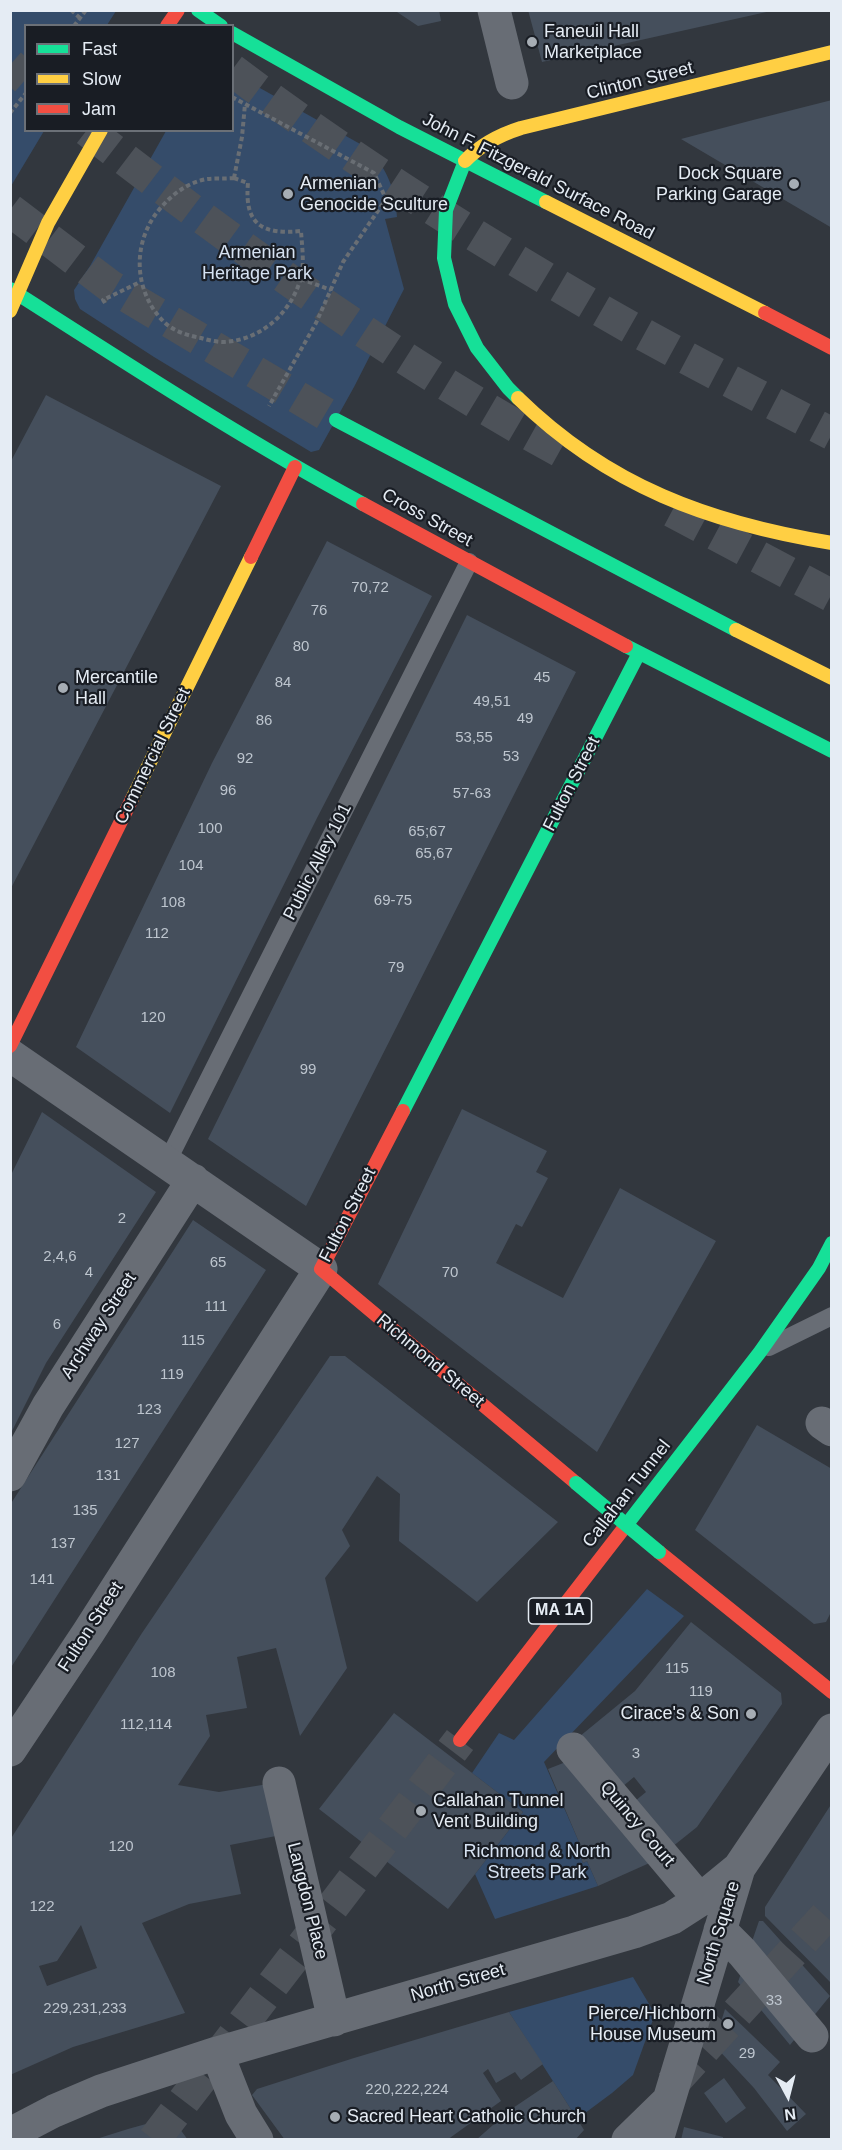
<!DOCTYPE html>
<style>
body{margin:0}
#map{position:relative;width:842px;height:2150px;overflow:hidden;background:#32373e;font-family:Helvetica,sans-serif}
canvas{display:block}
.frame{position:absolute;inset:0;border:12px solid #e5ecf4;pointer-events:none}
.legend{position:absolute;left:24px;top:24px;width:210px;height:108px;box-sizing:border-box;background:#191d24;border:2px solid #6b7077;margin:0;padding:8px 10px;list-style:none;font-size:18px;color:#e5ecf4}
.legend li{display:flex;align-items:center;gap:12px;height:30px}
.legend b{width:30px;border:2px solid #6b7077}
.north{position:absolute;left:758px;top:2066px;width:60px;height:60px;-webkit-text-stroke:4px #191d24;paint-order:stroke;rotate:173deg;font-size:16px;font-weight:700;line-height:24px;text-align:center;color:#e5ecf4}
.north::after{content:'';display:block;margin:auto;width:21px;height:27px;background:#e5ecf4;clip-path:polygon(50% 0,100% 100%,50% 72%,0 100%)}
</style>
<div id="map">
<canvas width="842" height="2150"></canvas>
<div class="frame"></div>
<ul class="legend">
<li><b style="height:8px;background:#16e098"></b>Fast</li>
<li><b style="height:8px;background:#ffcf43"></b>Slow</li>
<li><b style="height:8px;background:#f24e42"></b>Jam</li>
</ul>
<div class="north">N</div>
</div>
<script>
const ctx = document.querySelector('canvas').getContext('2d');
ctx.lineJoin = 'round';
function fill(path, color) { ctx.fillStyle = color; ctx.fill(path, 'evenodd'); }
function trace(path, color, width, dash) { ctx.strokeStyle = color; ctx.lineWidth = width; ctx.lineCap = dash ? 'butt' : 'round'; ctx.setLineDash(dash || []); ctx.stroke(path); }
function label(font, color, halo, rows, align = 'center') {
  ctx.font = font + ' Helvetica,sans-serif'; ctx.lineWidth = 4.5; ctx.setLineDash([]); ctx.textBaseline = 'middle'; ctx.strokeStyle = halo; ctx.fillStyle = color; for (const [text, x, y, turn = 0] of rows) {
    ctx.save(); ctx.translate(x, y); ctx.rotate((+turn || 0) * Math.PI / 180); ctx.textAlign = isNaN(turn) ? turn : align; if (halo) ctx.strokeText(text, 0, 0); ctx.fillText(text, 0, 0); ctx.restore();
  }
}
fill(new Path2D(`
 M 11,10 L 116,11 L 107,25 L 26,26 L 26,130 L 44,131 L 11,186 Z
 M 233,73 L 362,145 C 386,164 395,187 397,217 L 385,219 L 404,289 L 354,387 L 319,450 L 311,452 L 154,357 L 80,309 L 75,299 L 74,290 L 90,266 L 166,131 L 232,130 Z
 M 647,1589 L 684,1616 L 544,1762 L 579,1842 L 575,1844 L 583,1863 L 587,1861 L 598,1886 L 495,1919 L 475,1874 L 523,1812 L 472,1773 L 499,1733 L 514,1740 Z
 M 633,1977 L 655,2014 L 633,2075 L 612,2093 L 577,2119 L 509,2012 Z`), '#354c6a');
fill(new Path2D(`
 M 394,10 L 439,10 L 441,21 L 418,26 Z
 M 528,10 L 771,10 L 771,11 L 542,62 Z
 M 832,100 L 832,228 L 681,139 L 753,120 Z
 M 46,395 L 221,486 L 10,890 L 10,463 Z
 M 327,541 L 432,596 L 317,818 L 170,1113 L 76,1047 L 212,763 Z
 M 467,615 L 576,672 L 306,1206 L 208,1139 Z
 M 462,1109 L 547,1151 L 536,1172 L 548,1178 L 522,1227 L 516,1224 L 496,1263 L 563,1298 L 620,1188 L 716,1241 L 597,1452 L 378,1284 Z
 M 42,1112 L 156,1192 L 46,1363 L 10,1435 L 10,1177 Z
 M 193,1220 L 266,1270 L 10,1669 L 10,1505 Z
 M 330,1356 L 345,1356 L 558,1522 L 477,1602 L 399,1541 L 400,1494 L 377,1476 L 342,1530 L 350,1546 L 325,1578 L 347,1668 L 300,1736 L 276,1648 L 237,1657 L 247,1708 L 206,1715 L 210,1736 L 178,1785 L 219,1792 L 268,1784 L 276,1836 L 230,1845 L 241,1894 L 189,1904 L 142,1923 L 185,2013 L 73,2047 L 10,2075 L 10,1840 L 142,1633 ZM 81,1925 L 97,1968 L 47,1986 L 39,1966 L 57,1961 Z
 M 757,1425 L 832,1469 L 832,1610 L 826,1622 L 814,1624 L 695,1530 Z
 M 691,1622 L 781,1693 L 782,1704 L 697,1827 L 667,1851 L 629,1806 L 646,1792 L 634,1777 L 616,1792 L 574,1741 L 635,1691 Z
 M 394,1713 L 523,1812 L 448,1909 L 319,1809 Z
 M 571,1760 L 654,1861 L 598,1886 L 587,1861 L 583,1863 L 575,1844 L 579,1842 L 548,1769 Z
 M 832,1803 L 832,1984 L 765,1916 L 765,1907 Z
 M 759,1921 L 763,1921 L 830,1996 L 790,2045 L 738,1982 Z
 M 725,2009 L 780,2062 L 768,2075 L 806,2114 L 787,2131 L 754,2088 L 714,2045 Z
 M 509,2012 L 543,2064 L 521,2080 L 515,2072 L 496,2083 L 488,2069 L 483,2073 L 501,2101 L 447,2140 L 285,2140 L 252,2095 L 257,2089 L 354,2058 Z
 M 724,2078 L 746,2108 L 726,2123 L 704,2093 Z
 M 553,2081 L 584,2130 L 575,2140 L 476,2140 L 510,2110 Z
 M 171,2117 L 188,2140 L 93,2140 L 128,2129 Z
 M 684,2127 L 723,2137 L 723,2140 L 681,2140 Z`), '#454f5c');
trace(new Path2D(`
 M 10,65 L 26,79
 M 232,70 C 345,155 466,232 588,303 C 668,350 750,391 832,434
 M 87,130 C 240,249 403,366 573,458
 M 10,210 L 110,286 L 336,420
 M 672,511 L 832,596
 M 671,2085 L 832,1909
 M 154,2140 L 460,1740`), '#4d5259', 33, [33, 16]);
trace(new Path2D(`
 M 71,10 L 80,18
 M 74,26 L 86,10
 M 232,97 L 374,173 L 386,199 L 343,262 L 316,323 L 269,406
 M 10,113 L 26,93
 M 234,178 L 248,183 C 244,225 263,235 301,231 C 302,247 305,266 300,281 C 289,315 260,340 224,342 C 216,342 208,340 201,338 C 189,336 173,331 164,322 C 136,294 132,251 153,218 C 165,200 184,183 207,179 C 215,178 225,179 234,178 Z
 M 234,178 L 242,137 L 245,104
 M 301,279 L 331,290
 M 105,303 L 103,300 L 140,282`), '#696e74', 4, [4.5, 3]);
trace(new Path2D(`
 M 167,1162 L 469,562
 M 769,1347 L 832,1316`), '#686d75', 18);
trace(new Path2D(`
 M 494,10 L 512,83
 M 10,1055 L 321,1269 L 88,1633 L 10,1750
 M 822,1423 L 832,1430
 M 10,1475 L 48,1406 L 193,1180
 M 573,1749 L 700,1900
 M 279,1783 L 334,2020
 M 720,1930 L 742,1952 L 812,2036
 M 217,2053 L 241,2114 L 257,2140
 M 10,2134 L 54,2111 L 101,2091 L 217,2053 L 634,1932 L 672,1918 L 700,1900 L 739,1868 L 832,1730
 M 628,2140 L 667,2102
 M 657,2140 L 739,1868`), '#686d75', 33);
trace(new Path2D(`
 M 198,10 L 221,26
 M 232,33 L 399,127 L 546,202
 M 465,161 L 446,210 L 444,258 L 455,304 L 477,348 L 508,388 L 518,398
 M 10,289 C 126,363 241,438 363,504
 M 336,420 L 736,630
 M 626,646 L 832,751
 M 403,1111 L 639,653
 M 624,1528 L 760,1352 L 819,1268 L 832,1243`), '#16e098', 14);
trace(new Path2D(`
 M 465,161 C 481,144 499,135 521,128 L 832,52
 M 546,202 L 765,313
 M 10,311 L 48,223 L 101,130
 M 518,398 C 608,486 709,523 832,543
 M 736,630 L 832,678
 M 132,799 L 251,557`), '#ffcf43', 14);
trace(new Path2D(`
 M 167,26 L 178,10
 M 765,313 L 832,348
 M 363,504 L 626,646
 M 251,557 L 295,467
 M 10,1046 L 132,799
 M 403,1111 L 321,1269 L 576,1483
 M 659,1552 L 832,1692
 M 460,1740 L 624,1528`), '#f24e42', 14);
trace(new Path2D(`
 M 576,1483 L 659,1552`), '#16e098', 14);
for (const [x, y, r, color] of [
 [532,42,6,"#a6adb4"],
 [794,184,6,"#a6adb4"],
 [288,194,6,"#a6adb4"],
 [63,688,6,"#a6adb4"],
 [751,1714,6,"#a6adb4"],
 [421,1811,6,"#a6adb4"],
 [728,2024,6,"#a6adb4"],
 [335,2117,6,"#a6adb4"]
]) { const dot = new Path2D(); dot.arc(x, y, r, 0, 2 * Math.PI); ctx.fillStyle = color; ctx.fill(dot); trace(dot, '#191d24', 2); }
label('15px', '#bdc5ce', null, [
 ["70,72",370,588],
 ["76",319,611],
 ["80",301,647],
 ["45",542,678],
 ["84",283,683],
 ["49,51",492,702],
 ["49",525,719],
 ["86",264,721],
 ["53,55",474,738],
 ["53",511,757],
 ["92",245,759],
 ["96",228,791],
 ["57-63",472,794],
 ["100",210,829],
 ["65;67",427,832],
 ["65,67",434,854],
 ["104",191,866],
 ["69-75",393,901],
 ["108",173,903],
 ["112",157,934],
 ["79",396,968],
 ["120",153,1018],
 ["99",308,1070],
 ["2",122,1219],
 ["2,4,6",60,1257],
 ["65",218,1263],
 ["4",89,1273],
 ["70",450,1273],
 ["111",216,1307],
 ["6",57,1325],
 ["115",193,1341],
 ["119",172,1375],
 ["123",149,1410],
 ["127",127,1444],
 ["131",108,1476],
 ["135",85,1511],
 ["137",63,1544],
 ["141",42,1580],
 ["115",677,1669],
 ["108",163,1673],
 ["119",701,1692],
 ["112,114",146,1725],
 ["3",636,1754],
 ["120",121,1847],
 ["122",42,1907],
 ["33",774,2001],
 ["229,231,233",85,2009],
 ["29",747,2054],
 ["220,222,224",407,2090]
]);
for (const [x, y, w] of [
 [560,1611,63]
]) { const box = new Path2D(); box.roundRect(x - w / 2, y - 13, w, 26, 4.5); ctx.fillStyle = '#191d24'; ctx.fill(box); trace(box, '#e5ecf4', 1.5); }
label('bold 16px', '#e5ecf4', null, [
 ["MA 1A",560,1611]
]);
label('18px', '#e5ecf4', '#191d24', [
 ["Faneuil Hall",544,32],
 ["Marketplace",544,53],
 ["Dock Square",782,174,"right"],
 ["Parking Garage",782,195,"right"],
 ["Armenian",300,184],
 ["Genocide Sculture",300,205],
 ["Mercantile",75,678],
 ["Hall",75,699],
 ["Cirace's & Son",739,1714,"right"],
 ["Callahan Tunnel",433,1801],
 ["Vent Building",433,1822],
 ["Pierce/Hichborn",716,2014,"right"],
 ["House Museum",716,2035,"right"],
 ["Sacred Heart Catholic Church",347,2117]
], 'left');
label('18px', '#e5ecf4', '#191d24', [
 ["Clinton Street",640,81,-14],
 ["John F. Fitzgerald Surface Road",538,177,27],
 ["Cross Street",427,518,29],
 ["Commercial Street",153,756,-64],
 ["Fulton Street",572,784,-63],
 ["Public Alley 101",318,862,-63],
 ["Fulton Street",348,1215,-63],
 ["Archway Street",99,1326,-57],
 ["Richmond Street",430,1361,40],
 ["Callahan Tunnel",627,1494,-52],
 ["Fulton Street",91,1627,-57],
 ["Quincy Court",637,1824,50],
 ["Langdon Place",307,1901,76],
 ["North Square",719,1933,-73],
 ["North Street",458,1983,-16]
]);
label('18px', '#d6e2f2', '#191d24', [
 ["Armenian",257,253],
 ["Heritage Park",257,274],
 ["Richmond & North",537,1852],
 ["Streets Park",537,1873]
]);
</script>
